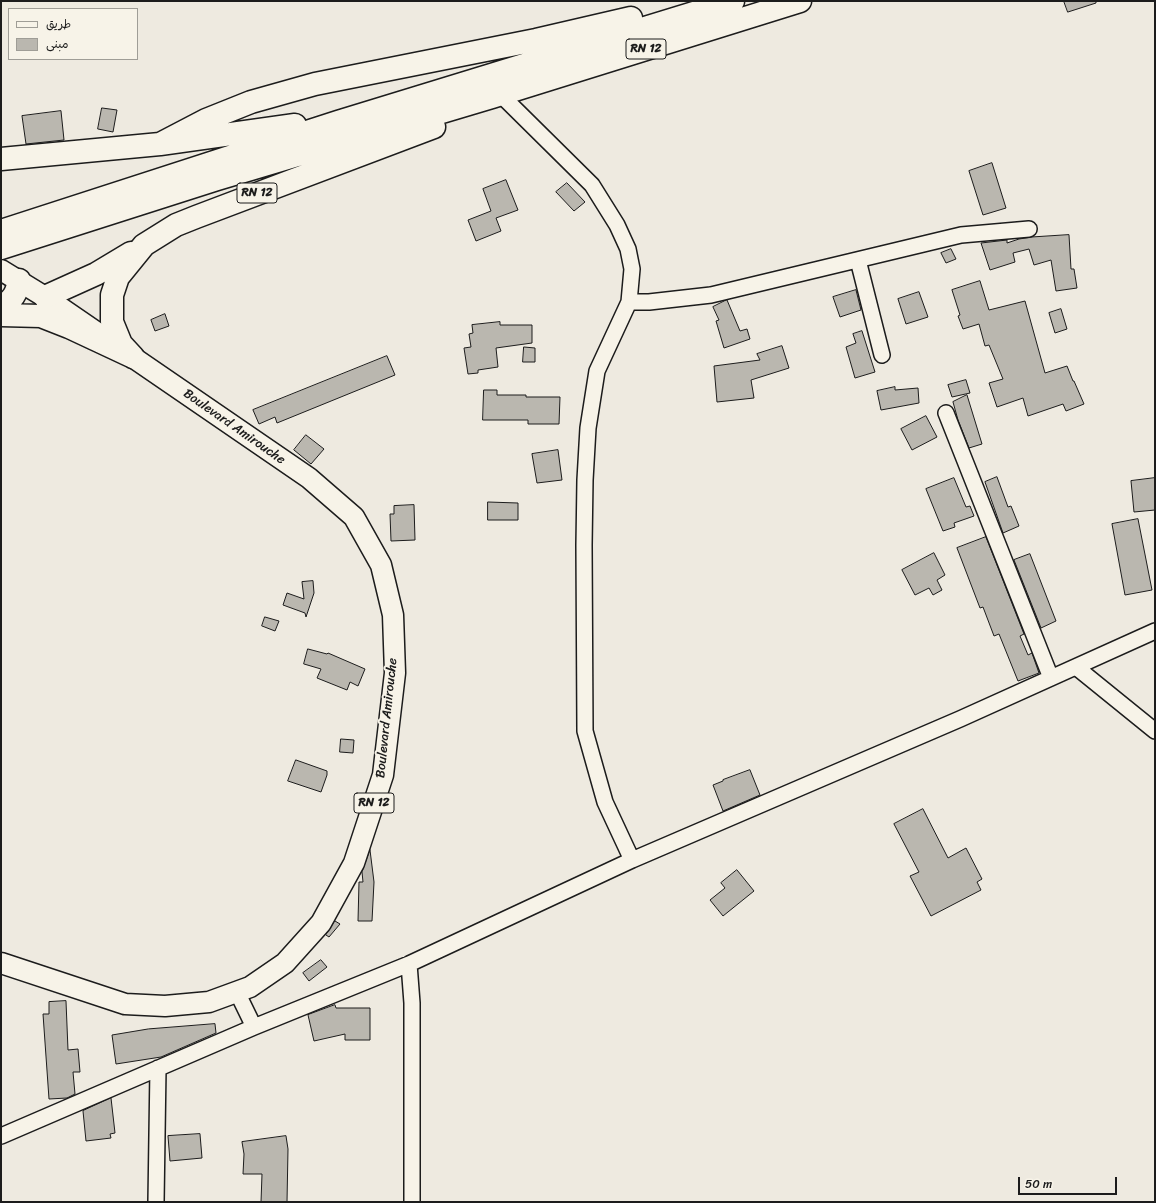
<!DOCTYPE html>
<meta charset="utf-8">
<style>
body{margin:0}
#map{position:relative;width:1156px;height:1203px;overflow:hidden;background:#eeeae0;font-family:Sriracha,"Playpen Sans Arabic",sans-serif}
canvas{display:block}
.frame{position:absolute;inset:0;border:2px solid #1c1c1c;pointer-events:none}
.legend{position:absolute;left:8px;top:8px;width:130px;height:52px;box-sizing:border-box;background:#f7f3e8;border:1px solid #9f9d96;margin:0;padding:5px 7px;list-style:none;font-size:12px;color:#1c1c1c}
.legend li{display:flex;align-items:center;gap:8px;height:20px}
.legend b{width:20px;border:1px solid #9f9d96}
.scale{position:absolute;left:1018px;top:1177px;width:99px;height:18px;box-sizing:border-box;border:2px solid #1c1c1c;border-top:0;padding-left:5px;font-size:12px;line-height:14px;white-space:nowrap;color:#1c1c1c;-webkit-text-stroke:3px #f7f3e8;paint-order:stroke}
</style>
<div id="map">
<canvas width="1156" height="1203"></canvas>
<div class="frame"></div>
<ul class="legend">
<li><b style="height:5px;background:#f7f3e8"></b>طريق</li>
<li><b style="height:11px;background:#bab7af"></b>مبنى</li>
</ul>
<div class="scale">50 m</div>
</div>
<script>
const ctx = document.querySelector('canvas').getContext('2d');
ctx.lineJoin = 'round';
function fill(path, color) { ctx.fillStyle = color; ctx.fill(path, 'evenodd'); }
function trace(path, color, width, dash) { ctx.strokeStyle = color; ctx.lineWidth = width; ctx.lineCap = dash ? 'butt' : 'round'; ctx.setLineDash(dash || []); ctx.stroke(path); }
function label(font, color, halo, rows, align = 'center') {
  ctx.font = font + ' Sriracha,sans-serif'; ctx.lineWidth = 4; ctx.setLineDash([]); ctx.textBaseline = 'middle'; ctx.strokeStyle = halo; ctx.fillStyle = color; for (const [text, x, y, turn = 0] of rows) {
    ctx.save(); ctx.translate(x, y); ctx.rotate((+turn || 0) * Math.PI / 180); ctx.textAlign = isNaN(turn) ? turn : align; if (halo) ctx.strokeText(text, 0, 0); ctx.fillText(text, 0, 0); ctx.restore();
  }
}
const building = new Path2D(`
 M 1064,1 L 1096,1 L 1096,3 L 1068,12 Z
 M 102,108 L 117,110 L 113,132 L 98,129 Z
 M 61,111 L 64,140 L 26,144 L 22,116 Z
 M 992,163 L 1006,208 L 983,215 L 969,171 Z
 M 506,180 L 518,210 L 496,218 L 501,231 L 476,241 L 468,220 L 491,211 L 483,189 Z
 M 567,183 L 585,202 L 574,211 L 556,192 Z
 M 1069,235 L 1071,269 L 1074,269 L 1077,288 L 1056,291 L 1051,260 L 1034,265 L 1029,249 L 1013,253 L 1015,262 L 990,270 L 981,243 L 1007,240 L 1007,243 L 1019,239 L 1032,237 Z
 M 951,249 L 956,259 L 946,263 L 941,253 Z
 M 980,281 L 989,310 L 1025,301 L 1045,373 L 1067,366 L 1073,381 L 1074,381 L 1084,404 L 1066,411 L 1063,404 L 1028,416 L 1023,398 L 997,407 L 989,383 L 1003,379 L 989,345 L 985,346 L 979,324 L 963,329 L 958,316 L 960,315 L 952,290 Z
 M 856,290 L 861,310 L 840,317 L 833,297 Z
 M 919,292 L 928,317 L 906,324 L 898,299 Z
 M 727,300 L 740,331 L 747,329 L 750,339 L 724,348 L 716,321 L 719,320 L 713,307 Z
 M 1061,309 L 1067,329 L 1055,333 L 1049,313 Z
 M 165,314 L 169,326 L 155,331 L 151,320 Z
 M 500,322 L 500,325 L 532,325 L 532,343 L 496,348 L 498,367 L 478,370 L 478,373 L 468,374 L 464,348 L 471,347 L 469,334 L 473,333 L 472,325 Z
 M 862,331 L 875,372 L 855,378 L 846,347 L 856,343 L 853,334 Z
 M 782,346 L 789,368 L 751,380 L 754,398 L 717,402 L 714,366 L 760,360 L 757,354 Z
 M 524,347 L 535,348 L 535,362 L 523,362 Z
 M 387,356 L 395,375 L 277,423 L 275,417 L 259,424 L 253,410 Z
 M 966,380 L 970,393 L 952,397 L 948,385 Z
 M 895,387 L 895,390 L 918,388 L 919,403 L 881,410 L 877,391 Z
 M 484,390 L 497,390 L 497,395 L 526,395 L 526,397 L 560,397 L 559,424 L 528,424 L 528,420 L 483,420 Z
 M 967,395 L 982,444 L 969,448 L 958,420 L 953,402 Z
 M 926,416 L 937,437 L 912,450 L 901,429 Z
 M 306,435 L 324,449 L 311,464 L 294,450 Z
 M 558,450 L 562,480 L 537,483 L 532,454 Z
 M 997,477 L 1008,507 L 1011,506 L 1019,526 L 1003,533 L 985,482 Z
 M 954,478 L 966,507 L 970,506 L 974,516 L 954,523 L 955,527 L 943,531 L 926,489 Z
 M 1155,478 L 1155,510 L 1134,512 L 1131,481 Z
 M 488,502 L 518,503 L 518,520 L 488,520 Z
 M 414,505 L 415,540 L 391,541 L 390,514 L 394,514 L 394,506 Z
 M 1138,519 L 1152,590 L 1125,595 L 1112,524 Z
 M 986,537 L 1024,634 L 1020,636 L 1028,655 L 1032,653 L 1039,673 L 1018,681 L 999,634 L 994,636 L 983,607 L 980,608 L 957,548 Z
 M 934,553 L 945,575 L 937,580 L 942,590 L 933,595 L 929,588 L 915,595 L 902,570 Z
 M 1030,554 L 1056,621 L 1041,628 L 1014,560 Z
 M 313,581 L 314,593 L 306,617 L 305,613 L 283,605 L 287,593 L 304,599 L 302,582 Z
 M 265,617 L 279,621 L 275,631 L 262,626 Z
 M 308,649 L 327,654 L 328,653 L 365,669 L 358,686 L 350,682 L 347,690 L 317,678 L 321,669 L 304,664 Z
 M 341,739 L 354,740 L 353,753 L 340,752 Z
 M 296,760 L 327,771 L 327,775 L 321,792 L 288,781 Z
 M 750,770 L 760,795 L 723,811 L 713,785 L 723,781 L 723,780 Z
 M 923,809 L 948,858 L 966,848 L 982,879 L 977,882 L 981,890 L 931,916 L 910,876 L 919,872 L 894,824 Z
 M 370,850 L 374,882 L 372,921 L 358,921 L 359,882 L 363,882 L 362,872 Z
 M 737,870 L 754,891 L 723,916 L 710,900 L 725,888 L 721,883 Z
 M 335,921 L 340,924 L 329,937 L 326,935 Z
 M 321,960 L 327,967 L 309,981 L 303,973 Z
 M 66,1001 L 68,1050 L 78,1049 L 80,1072 L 73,1072 L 75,1094 L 67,1098 L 49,1099 L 43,1014 L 49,1014 L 49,1002 Z
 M 335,1005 L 336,1008 L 370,1008 L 370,1040 L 345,1040 L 345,1034 L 314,1041 L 308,1015 Z
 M 215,1024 L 216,1033 L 161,1057 L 116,1064 L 112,1035 L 148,1029 Z
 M 111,1098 L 115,1133 L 110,1134 L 111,1138 L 86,1141 L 83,1111 Z
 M 200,1134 L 202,1158 L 170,1161 L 168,1136 Z
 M 286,1136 L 288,1149 L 287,1202 L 261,1202 L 262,1174 L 243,1174 L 244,1154 L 242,1142 Z`);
fill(building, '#bab7af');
trace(building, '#1c1c1c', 1);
const minor = new Path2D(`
 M 500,94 L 592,185 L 617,225 L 628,249 L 632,269 L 629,302 L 597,371 L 588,428 L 585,480 L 584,545 L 585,731 L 605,802 L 632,860
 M 858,260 L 882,355
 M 629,302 L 649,302 L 711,295 L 961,235 L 1029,229
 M 946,413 L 1051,678
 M 1076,667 L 1155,731
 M 409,964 L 412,1003 L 412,1202
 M 237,992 L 254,1027
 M 1,1136 L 254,1027 L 409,964 L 632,860 L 960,719 L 1155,631
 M 156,1202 L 158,1068`);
const major = new Path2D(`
 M 1,270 L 45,297 L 309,478 L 354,517 L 381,565 L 393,615 L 395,673 L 383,775 L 354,863 L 321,923 L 285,963 L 250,987 L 209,1002 L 165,1006 L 125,1004 L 1,963`);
const highway = new Path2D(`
 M 160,144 L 206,120 L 251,102 L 315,84 L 536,40 L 631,18
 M 1,159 L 160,144 L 295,125
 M 1,231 L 338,122 L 733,1
 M 1,248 L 217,179 L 492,97 L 800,1
 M 45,297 L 96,274 L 131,253
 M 1,307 C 13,300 17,293 19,280
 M 1,315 L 41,316 L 69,327 L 131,356
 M 133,357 L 121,344 L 112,322 L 112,295 L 118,277 L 144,245 L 176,225 L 196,217 L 434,127`);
trace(minor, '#1c1c1c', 18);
trace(major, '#1c1c1c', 23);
trace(highway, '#1c1c1c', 25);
trace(minor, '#f7f3e8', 15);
trace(major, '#f7f3e8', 20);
trace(highway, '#f7f3e8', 22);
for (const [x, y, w] of [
 [646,49,40],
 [257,193,40],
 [374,803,40]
]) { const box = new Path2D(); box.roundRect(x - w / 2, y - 10, w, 20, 3); ctx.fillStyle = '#f7f3e8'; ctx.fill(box); trace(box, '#1c1c1c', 1); }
label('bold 12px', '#1c1c1c', null, [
 ["RN 12",646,49],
 ["RN 12",257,193],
 ["RN 12",374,803]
]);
label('13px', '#1c1c1c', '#f7f3e8', [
 ["Boulevard Amirouche",234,427,35],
 ["Boulevard Amirouche",387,718,-84]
]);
</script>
